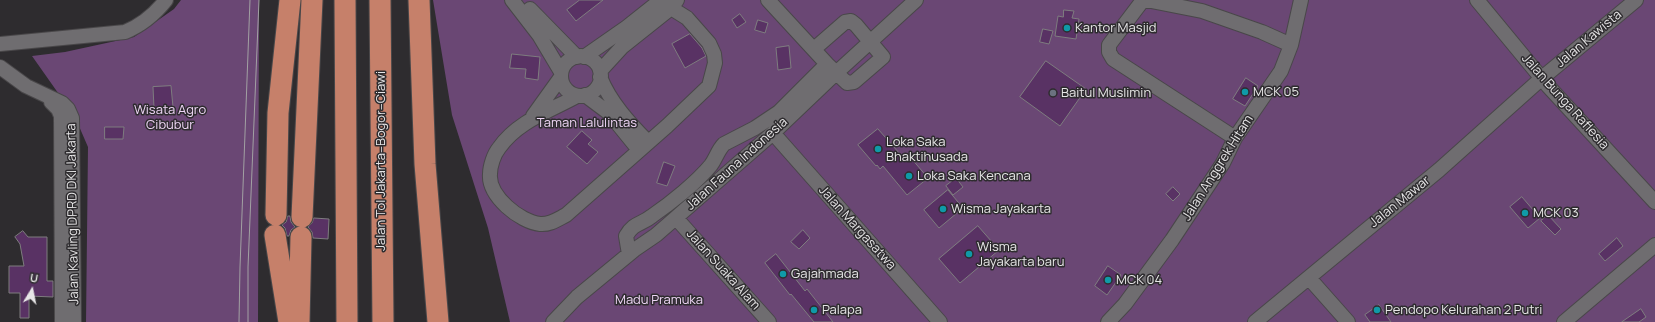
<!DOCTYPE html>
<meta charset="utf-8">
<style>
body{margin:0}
#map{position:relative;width:1655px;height:322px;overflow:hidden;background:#2e2c2f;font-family:Manrope,sans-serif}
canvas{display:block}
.north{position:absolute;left:12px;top:270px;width:40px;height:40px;-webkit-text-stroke:3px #2e2c2f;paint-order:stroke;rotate:10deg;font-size:11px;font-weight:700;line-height:16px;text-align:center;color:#e7e6e7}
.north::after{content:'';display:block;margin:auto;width:14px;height:18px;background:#e7e6e7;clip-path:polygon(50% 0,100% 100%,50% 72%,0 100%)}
</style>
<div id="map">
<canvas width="1655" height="322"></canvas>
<div class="north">U</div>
</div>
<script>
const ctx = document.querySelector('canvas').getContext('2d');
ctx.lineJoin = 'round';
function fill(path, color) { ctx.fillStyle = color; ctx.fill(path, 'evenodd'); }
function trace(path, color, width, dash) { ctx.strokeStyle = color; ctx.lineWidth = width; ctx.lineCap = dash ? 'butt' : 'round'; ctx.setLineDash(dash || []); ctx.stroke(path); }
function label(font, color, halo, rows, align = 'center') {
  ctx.font = font + ' Manrope,sans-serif'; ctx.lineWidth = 3; ctx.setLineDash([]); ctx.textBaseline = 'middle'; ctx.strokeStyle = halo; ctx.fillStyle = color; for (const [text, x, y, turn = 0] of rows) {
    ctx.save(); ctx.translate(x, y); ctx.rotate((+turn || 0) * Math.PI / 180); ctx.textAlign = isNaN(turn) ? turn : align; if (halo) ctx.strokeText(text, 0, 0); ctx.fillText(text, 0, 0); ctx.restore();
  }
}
fill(new Path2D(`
 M 181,0 L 259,0 L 258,322 L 86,322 L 88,147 L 75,117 L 32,56 L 65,52 L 134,37 L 174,9 Z
 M 433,0 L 1655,0 L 1655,322 L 510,322 L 488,228 L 452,115 Z`), '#6a4774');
const building = new Path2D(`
 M 580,0 L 603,0 L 576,21 L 567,10 Z
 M 1064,10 L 1074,11 L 1072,18 L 1079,19 L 1076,39 L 1055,36 L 1058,16 L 1063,17 Z
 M 740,14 L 746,22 L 737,28 L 732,20 Z
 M 758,20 L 768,23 L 765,33 L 755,30 Z
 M 1043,29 L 1053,31 L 1049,44 L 1040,42 Z
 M 690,34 L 702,48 L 706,56 L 685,68 L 672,44 Z
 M 789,46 L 791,68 L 778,70 L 776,48 Z
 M 512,54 L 540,57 L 538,80 L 525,78 L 526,69 L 510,68 Z
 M 1046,61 L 1086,89 L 1060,126 L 1020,97 Z
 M 1246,78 L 1258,86 L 1245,106 L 1233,99 Z
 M 171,86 L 173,107 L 154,108 L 153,87 Z
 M 105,127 L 124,127 L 123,139 L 105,139 Z
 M 878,129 L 907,162 L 911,158 L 928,178 L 907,195 L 883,166 L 880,169 L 877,165 L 876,166 L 858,145 Z
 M 582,131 L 592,140 L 588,144 L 598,152 L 587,164 L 567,147 Z
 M 664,162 L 675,166 L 667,186 L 657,183 Z
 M 956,178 L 963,187 L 953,195 L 946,186 Z
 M 1173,187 L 1180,194 L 1173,201 L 1166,194 Z
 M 948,190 L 963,208 L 939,228 L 924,210 Z
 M 1522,197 L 1540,218 L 1528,228 L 1510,207 Z
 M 1548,215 L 1561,229 L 1555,235 L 1541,221 Z
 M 288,216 L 290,216 L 291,222 L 295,227 L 291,230 L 289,236 L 287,236 L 285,228 L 282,225 L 286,222 Z
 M 314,218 L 329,219 L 328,239 L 313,238 L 312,232 L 308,227 L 312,223 Z
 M 978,226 L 999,250 L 960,283 L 939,259 Z
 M 803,230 L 810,238 L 799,249 L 791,242 Z
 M 23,231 L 28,237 L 47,237 L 47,281 L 53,281 L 53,297 L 29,296 L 29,318 L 20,318 L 20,293 L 9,293 L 9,266 L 24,266 L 20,244 L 15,237 Z
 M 1617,238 L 1623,246 L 1605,261 L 1599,254 Z
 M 776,254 L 805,291 L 807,289 L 833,322 L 814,322 L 791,294 L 790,295 L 765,263 Z
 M 1108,266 L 1121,275 L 1107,295 L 1095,286 Z
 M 1379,305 L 1391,322 L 1370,322 L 1365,315 Z
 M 1641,309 L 1646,317 L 1639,322 L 1622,322 Z`);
fill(building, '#593264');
trace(building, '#7e7c7f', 1);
const minor = new Path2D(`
 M 512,0 L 539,35 L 561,72
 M 768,0 L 827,64 L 847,83 L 854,82 L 883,57 L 856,25 L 851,21 L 845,22 L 814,49
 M 1143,0 L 1109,45 L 1109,52 L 1113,59 L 1235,138
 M 1146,0 L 1202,11 L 1262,32 L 1291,45
 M 1477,0 L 1548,86 L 1655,202
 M 530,9 L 577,57
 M 0,44 L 125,32 C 142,25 155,14 166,0
 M561 76a20 20 0 1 1 40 0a20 20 0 1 1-40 0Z
 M 584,57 L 627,27 L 661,0
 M 0,67 L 26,86 L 62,103 L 68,109 L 72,118 L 74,322
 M 600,71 L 622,47 L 671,8 L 677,0
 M 600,77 C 610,102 629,123 648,142
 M 585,95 L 609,113 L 639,150
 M 577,96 C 550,111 518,121 499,148 C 494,154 490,166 490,174 C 488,196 520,222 540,224 C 550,225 558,219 566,215 L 667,126 L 709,86 L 715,63 L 714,54 L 709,43 L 687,18 L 671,8 L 666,0
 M 51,102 L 58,109 L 61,116 L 62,322
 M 533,116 L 561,77
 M 773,133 L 940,322
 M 676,218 L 769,322
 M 629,254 L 626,236 C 634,222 641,225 652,216 C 671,203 697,182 711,165 C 716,158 718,150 724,144 L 755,128 L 779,112 L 827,64
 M 1309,278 L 1348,322
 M 553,322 L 577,297 L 634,250 L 656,235 L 773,133 L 836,73 L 916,0
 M 1108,322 L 1125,304 L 1172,240 L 1223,163 L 1235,138 L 1281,71 L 1291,45 L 1301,0
 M 1255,322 L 1439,170 L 1542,78 L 1636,0
 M 1564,322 L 1655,245`);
const highway = new Path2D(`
 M 345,0 L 347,322
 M 380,0 L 383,322
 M 419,0 L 425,164 L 438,322
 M 276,215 L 278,113 L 290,0
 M 302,217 L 312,0
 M 275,235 L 289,322
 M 299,322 L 301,237`);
trace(minor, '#494749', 16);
trace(highway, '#494749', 23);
trace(minor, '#6f6d70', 14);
trace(highway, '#c6806a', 21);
trace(new Path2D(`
 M 239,322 L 240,267 L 250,0
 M 248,322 L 248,267 L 259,0`), '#a2a1a3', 1);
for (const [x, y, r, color] of [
 [1067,28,4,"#0f9aa8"],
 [1245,92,4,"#0f9aa8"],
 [1053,93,4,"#6b7280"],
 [878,149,4,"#0f9aa8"],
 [909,176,4,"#0f9aa8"],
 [943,209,4,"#0f9aa8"],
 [1525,213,4,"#0f9aa8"],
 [969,254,4,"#0f9aa8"],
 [783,274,4,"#0f9aa8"],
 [1108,280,4,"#0f9aa8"],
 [814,310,4,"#0f9aa8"],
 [1377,310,4,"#0f9aa8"]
]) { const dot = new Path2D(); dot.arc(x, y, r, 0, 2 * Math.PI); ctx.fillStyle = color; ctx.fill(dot); trace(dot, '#2e2c2f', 1.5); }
label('13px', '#e7e6e7', '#2e2c2f', [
 ["Kantor Masjid",1075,28],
 ["MCK 05",1253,92],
 ["Baitul Muslimin",1061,93],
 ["Loka Saka",886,142],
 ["Bhaktihusada",886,157],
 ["Loka Saka Kencana",917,176],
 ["Wisma Jayakarta",951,209],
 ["MCK 03",1533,213],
 ["Wisma",977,247],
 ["Jayakarta baru",977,262],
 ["Gajahmada",791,274],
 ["MCK 04",1116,280],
 ["Palapa",822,310],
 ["Pendopo Kelurahan 2 Putri",1385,310]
], 'left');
label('13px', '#e7e6e7', '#2e2c2f', [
 ["Jalan Kawista",1589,39,-40],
 ["Jalan Bunga Raflesia",1565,102,48],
 ["Jalan Tol Jakarta–Bogor–Ciawi",381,161,-90],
 ["Jalan Fauna Indonesia",737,164,-42],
 ["Jalan Anggrek Hitam",1218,168,-58],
 ["Jalan Mawar",1400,202,-39],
 ["Jalan Kavling DPRD DKI Jakarta",73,214,-91],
 ["Jalan Margasatwa",857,228,48],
 ["Jalan Suaka Alam",723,270,48]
]);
label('13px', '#eed5f5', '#2e2c2f', [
 ["Wisata Agro",170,110],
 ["Cibubur",170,125],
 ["Taman Lalulintas",587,123],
 ["Madu Pramuka",659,300]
]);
</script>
